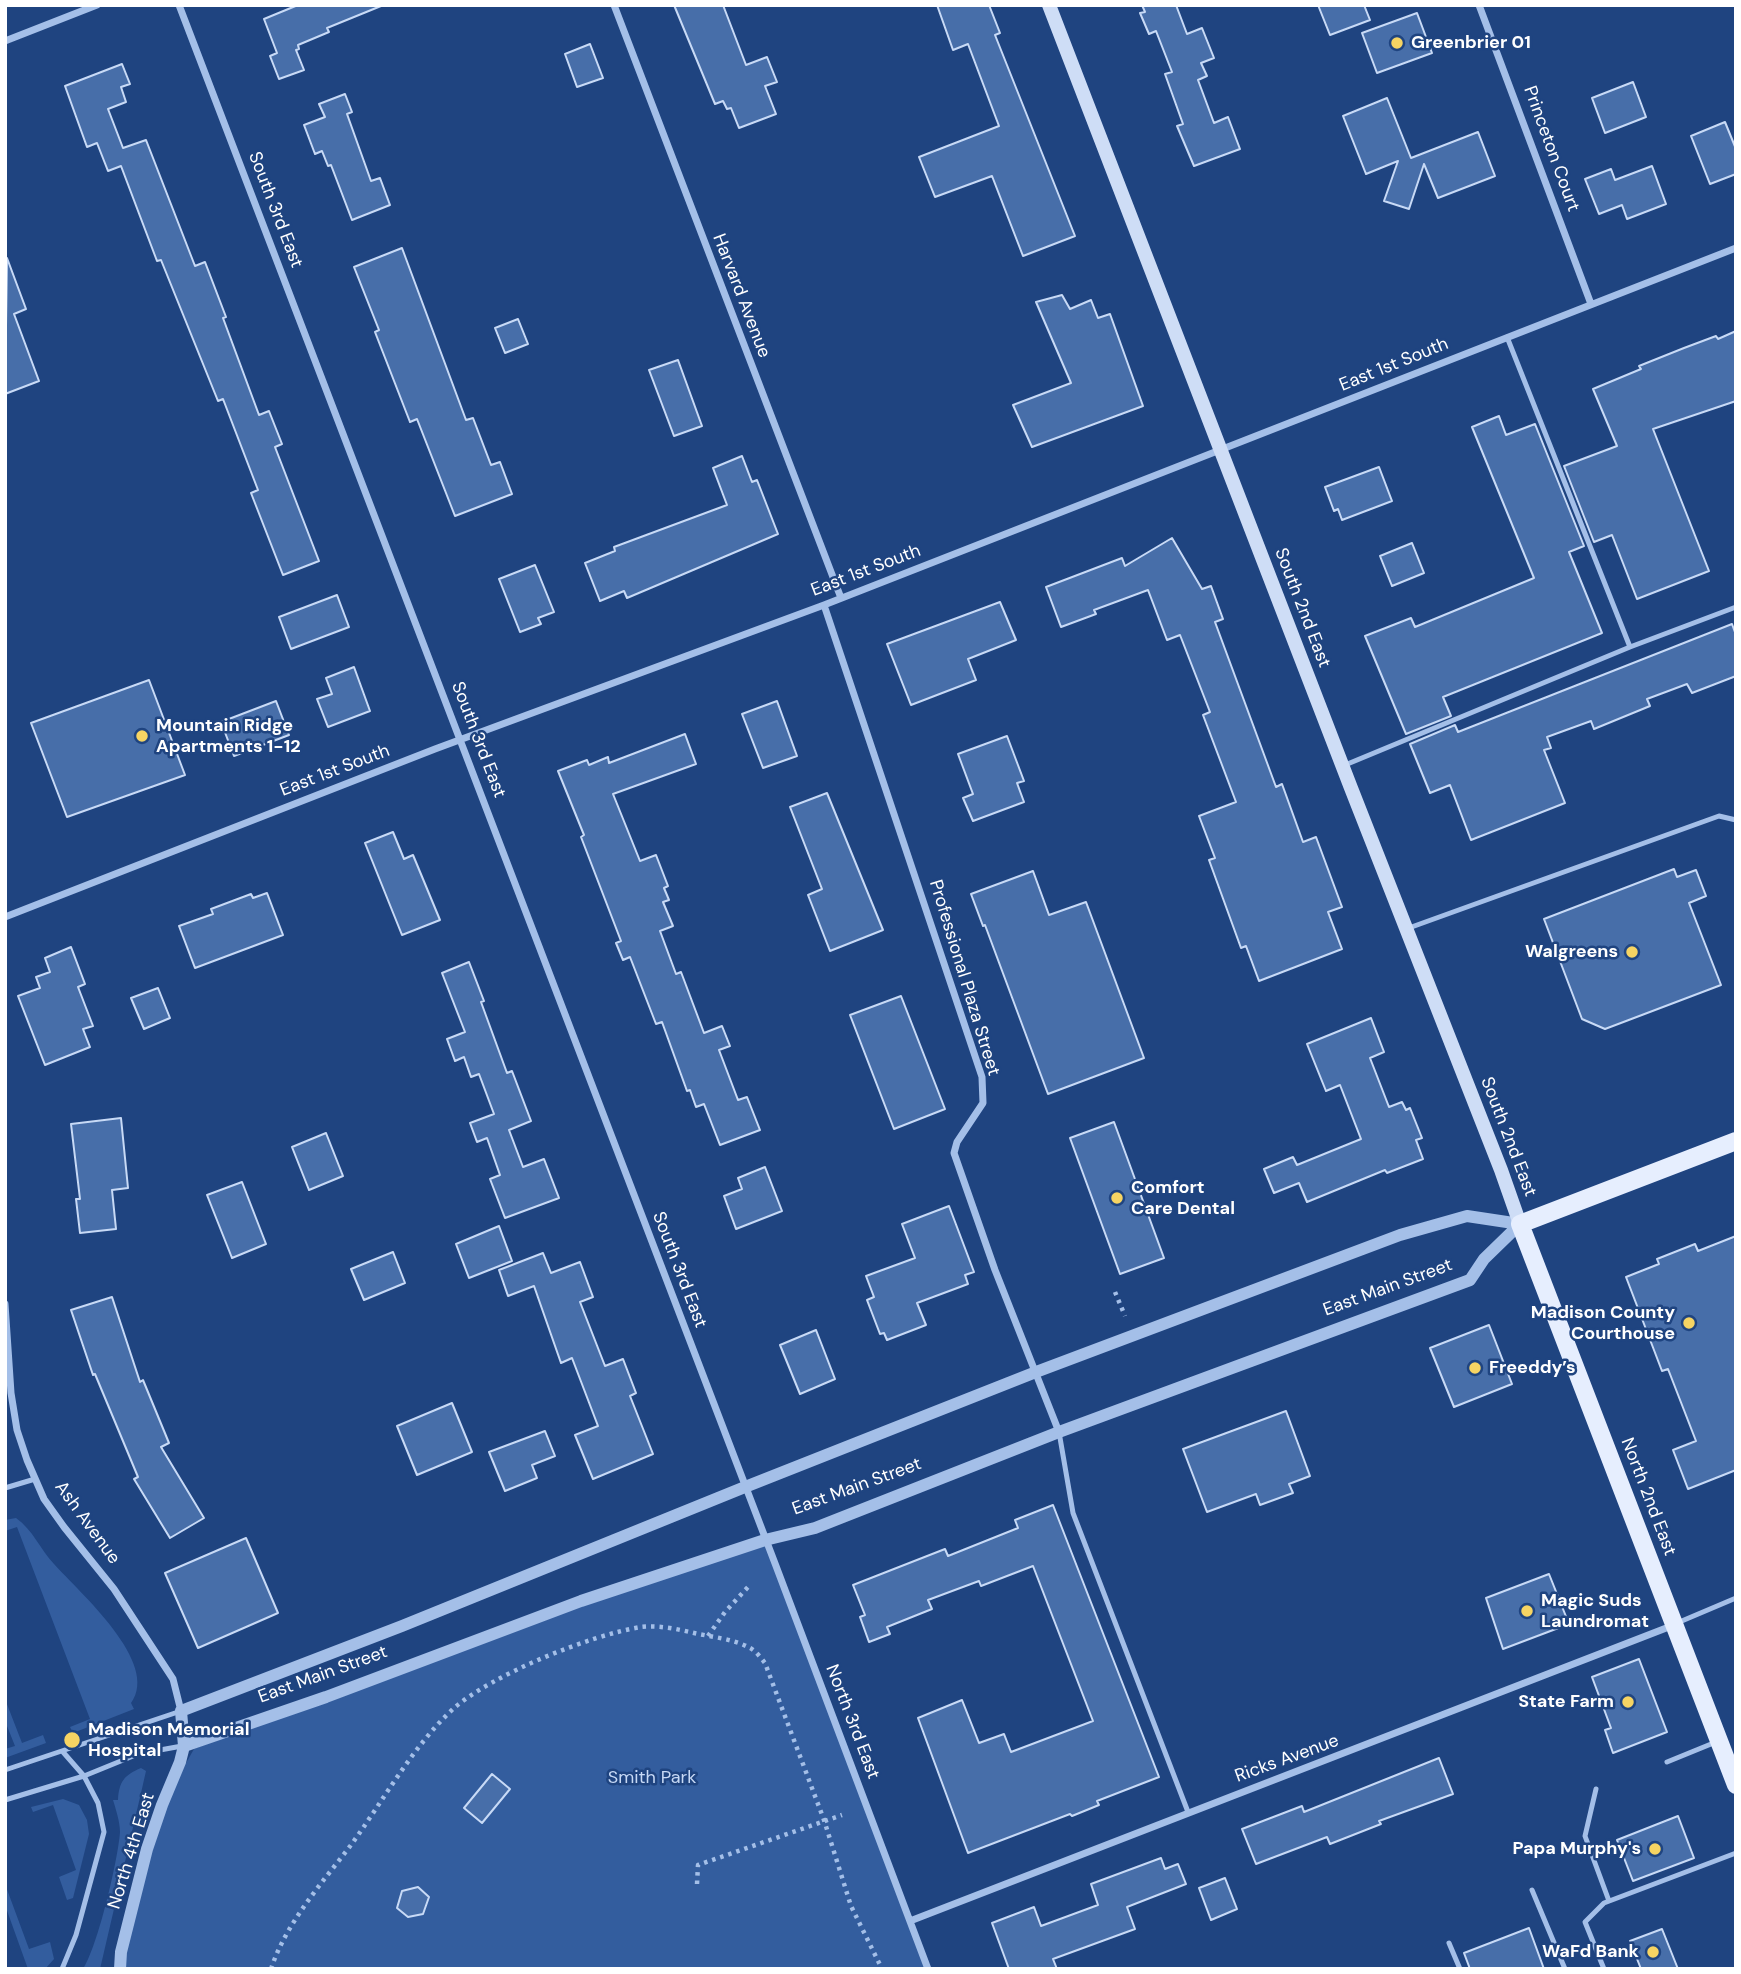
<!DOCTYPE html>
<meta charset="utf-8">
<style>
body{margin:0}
#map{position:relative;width:1741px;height:1974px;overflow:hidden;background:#1f4480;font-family:"DM Sans",sans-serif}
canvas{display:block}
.frame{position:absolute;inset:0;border:7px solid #fff;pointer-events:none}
</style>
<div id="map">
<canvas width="1741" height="1974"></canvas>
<div class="frame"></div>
</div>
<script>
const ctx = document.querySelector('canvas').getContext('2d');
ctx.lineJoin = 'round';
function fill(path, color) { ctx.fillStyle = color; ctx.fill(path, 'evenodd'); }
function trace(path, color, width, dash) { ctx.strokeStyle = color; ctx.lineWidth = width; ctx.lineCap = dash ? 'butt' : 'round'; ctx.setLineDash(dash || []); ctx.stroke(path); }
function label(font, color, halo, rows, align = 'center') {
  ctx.font = font + ' "DM Sans",sans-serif'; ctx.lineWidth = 5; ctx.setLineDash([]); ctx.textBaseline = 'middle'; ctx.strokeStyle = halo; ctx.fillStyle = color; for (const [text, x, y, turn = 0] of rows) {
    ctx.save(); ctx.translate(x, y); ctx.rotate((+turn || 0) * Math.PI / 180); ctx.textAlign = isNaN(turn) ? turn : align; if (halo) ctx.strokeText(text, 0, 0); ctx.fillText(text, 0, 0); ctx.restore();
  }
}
fill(new Path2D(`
 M 16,1518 C 33,1530 40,1549 54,1564 C 79,1592 161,1663 131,1703 L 134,1709 L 73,1733 L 70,1727 L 90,1719 L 17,1527 L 5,1531 L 5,1520 Z
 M 765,1540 L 928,1969 L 120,1969 L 162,1805 L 194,1749 L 326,1697 Z
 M 5,1699 L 22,1743 L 43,1735 L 46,1743 L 5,1758 L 5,1749 L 15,1746 L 5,1721 Z
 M 141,1768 L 146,1771 L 141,1793 L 100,1969 L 83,1969 C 98,1946 118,1860 120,1832 C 120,1822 116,1810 113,1800 L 118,1800 C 119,1782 124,1775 141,1768 Z
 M 63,1799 L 79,1805 L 87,1820 L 89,1834 L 73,1898 L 67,1900 L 59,1877 L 76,1870 L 53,1805 L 33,1812 L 31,1807 Z
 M 5,1884 L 29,1949 L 50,1942 L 54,1959 L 45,1969 L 28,1969 L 5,1905 Z`), '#335d9e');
const building = new Path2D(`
 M 298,5 L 381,5 L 381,6 L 327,28 L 329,32 L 298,45 L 299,49 L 296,50 L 304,70 L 279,79 L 270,56 L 277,53 L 264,19 Z
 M 674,5 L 723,5 L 746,65 L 767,57 L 777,82 L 765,86 L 776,114 L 739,128 L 731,108 L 727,109 L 723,101 L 715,104 Z
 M 937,5 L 989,5 L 1000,33 L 995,35 L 1075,236 L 1023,256 L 992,176 L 935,197 L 919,157 L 999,126 L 968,44 L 953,50 Z
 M 1142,5 L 1176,5 L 1187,34 L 1202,28 L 1214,58 L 1201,63 L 1207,76 L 1198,80 L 1214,123 L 1228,117 L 1240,149 L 1194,166 L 1177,126 L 1183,124 L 1165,74 L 1172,72 L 1156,31 L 1149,34 L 1140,13 L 1145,12 Z
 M 1318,5 L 1364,5 L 1370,20 L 1330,35 Z
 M 1417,13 L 1432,53 L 1377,73 L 1362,33 Z
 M 590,44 L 603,78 L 577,87 L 565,54 Z
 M 122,64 L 130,84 L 121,87 L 126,102 L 108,109 L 123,148 L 146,140 L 195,266 L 205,262 L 226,317 L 223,318 L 259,415 L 269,411 L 282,444 L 275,447 L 319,561 L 283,575 L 251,493 L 258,490 L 223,399 L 218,401 L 161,260 L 157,261 L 121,166 L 108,171 L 97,143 L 87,147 L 65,86 Z
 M 1633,82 L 1646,117 L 1605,133 L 1592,98 Z
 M 345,94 L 352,112 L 347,114 L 371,181 L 380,178 L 390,205 L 352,220 L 331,165 L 328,166 L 322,151 L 315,154 L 304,125 L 325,117 L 319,104 Z
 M 1387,98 L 1411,158 L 1478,132 L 1495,176 L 1438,198 L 1424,164 L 1409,209 L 1384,201 L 1398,161 L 1366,174 L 1343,116 Z
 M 1725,122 L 1736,149 L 1736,174 L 1710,184 L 1691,136 Z
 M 1652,166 L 1666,204 L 1627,219 L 1622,205 L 1599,214 L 1585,179 L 1611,169 L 1615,180 Z
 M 402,248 L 466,420 L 473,418 L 491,465 L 500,462 L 512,494 L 455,516 L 417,419 L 410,422 L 375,332 L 379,330 L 354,267 Z
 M 7,258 L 26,309 L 14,314 L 39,381 L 5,394 Z
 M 1062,295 L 1070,309 L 1091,300 L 1098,318 L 1110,314 L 1143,406 L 1032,447 L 1013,405 L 1071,383 L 1036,302 Z
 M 518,319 L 528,344 L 505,353 L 495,328 Z
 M 1736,331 L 1736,401 L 1653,429 L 1709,571 L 1637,599 L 1612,535 L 1594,542 L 1564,466 L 1617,446 L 1593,389 L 1641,369 L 1639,366 L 1684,348 L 1716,336 L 1718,339 Z
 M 678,360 L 702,426 L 674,436 L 649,370 Z
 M 1499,416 L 1506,435 L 1535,424 L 1584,546 L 1569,552 L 1602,633 L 1443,697 L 1451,716 L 1406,734 L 1365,636 L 1411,618 L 1415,627 L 1534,578 L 1472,427 Z
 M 742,456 L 752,482 L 757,480 L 778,534 L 627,598 L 624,591 L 600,601 L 585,563 L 615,551 L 614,547 L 727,505 L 713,468 Z
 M 1379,467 L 1392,501 L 1342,520 L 1338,509 L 1334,511 L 1325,487 Z
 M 1172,538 L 1202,589 L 1211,586 L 1223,619 L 1215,622 L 1276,787 L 1282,784 L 1303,842 L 1316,837 L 1342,907 L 1328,912 L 1342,949 L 1259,981 L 1246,946 L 1241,948 L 1209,860 L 1215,858 L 1199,816 L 1236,802 L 1203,715 L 1210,712 L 1180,635 L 1167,640 L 1148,590 L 1094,610 L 1096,614 L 1061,627 L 1046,587 L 1122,558 L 1125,566 Z
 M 1412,543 L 1424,573 L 1392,586 L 1380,556 Z
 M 535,565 L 554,612 L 538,618 L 541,624 L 520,632 L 499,579 Z
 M 337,595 L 349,627 L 291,649 L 279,617 Z
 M 1000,602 L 1016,640 L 968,659 L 976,680 L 911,705 L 887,644 Z
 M 1732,624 L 1736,635 L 1736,676 L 1692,693 L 1687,684 L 1647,699 L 1650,706 L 1594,729 L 1591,721 L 1547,737 L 1551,748 L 1544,750 L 1565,803 L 1471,840 L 1450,785 L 1430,793 L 1410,744 L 1455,725 L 1458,732 Z
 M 354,667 L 370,711 L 328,727 L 317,699 L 332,694 L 326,678 Z
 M 149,680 L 185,775 L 67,817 L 31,723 Z
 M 276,701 L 289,735 L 234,756 L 221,722 Z
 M 777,701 L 797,756 L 763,768 L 742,714 Z
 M 685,734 L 696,764 L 613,794 L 640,861 L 656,855 L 668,886 L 664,888 L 669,900 L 663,902 L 673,926 L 660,931 L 676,974 L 681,972 L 704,1033 L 722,1026 L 730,1046 L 719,1050 L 738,1100 L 747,1097 L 760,1130 L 720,1145 L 704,1104 L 696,1107 L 690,1090 L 687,1091 L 662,1022 L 656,1024 L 630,957 L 623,960 L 616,943 L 621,941 L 581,837 L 584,835 L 558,771 L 587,760 L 589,765 L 608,757 L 609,763 Z
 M 1007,736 L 1024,781 L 1017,783 L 1024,802 L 973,821 L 963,798 L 973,794 L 958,754 Z
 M 827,793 L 883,930 L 830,951 L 808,895 L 822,889 L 790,807 Z
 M 393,832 L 404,859 L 413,855 L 440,920 L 402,935 L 365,843 Z
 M 1674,869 L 1677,877 L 1696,870 L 1706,896 L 1689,903 L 1721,985 L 1605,1029 L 1582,1019 L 1544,919 Z
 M 1033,871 L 1049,915 L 1086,902 L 1144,1058 L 1048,1094 L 985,925 L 983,926 L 971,894 Z
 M 267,893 L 283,935 L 195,968 L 179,926 L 213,914 L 211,909 L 251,894 L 253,898 Z
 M 71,947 L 85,984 L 78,987 L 93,1026 L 83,1029 L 90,1047 L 45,1065 L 18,996 L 40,988 L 36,977 L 50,972 L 45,958 Z
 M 469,962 L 484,1001 L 481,1002 L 507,1073 L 512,1071 L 531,1121 L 509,1130 L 523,1167 L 544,1159 L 559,1198 L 505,1218 L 490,1179 L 500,1175 L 487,1138 L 477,1142 L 470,1123 L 494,1114 L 479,1074 L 471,1077 L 464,1057 L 455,1061 L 447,1039 L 465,1032 L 442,973 Z
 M 158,988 L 170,1018 L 144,1029 L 131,998 Z
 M 901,996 L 945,1109 L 894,1129 L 850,1015 Z
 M 1371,1018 L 1384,1052 L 1370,1058 L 1389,1107 L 1402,1102 L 1406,1110 L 1410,1108 L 1422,1138 L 1416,1140 L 1423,1159 L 1387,1173 L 1385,1170 L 1307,1202 L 1299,1183 L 1274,1193 L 1264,1169 L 1293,1157 L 1297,1165 L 1361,1139 L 1340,1085 L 1326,1091 L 1307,1044 Z
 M 121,1118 L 128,1188 L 112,1190 L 116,1229 L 80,1233 L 76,1199 L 80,1199 L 71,1124 Z
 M 1114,1122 L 1164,1258 L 1120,1274 L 1070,1138 Z
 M 326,1133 L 343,1176 L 309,1190 L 292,1147 Z
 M 765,1167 L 782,1211 L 736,1229 L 724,1196 L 742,1189 L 738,1178 Z
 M 242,1182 L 266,1244 L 232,1258 L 207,1195 Z
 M 949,1206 L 974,1272 L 965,1275 L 968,1284 L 917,1303 L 926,1325 L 887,1340 L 884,1333 L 880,1334 L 867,1300 L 874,1297 L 866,1276 L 915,1258 L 902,1224 Z
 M 499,1226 L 512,1261 L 469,1278 L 456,1244 Z
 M 1736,1236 L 1736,1470 L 1688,1489 L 1673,1450 L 1696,1441 L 1668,1369 L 1662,1371 L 1626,1277 L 1659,1264 L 1657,1259 L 1695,1244 L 1698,1251 Z
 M 393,1252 L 405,1283 L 364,1300 L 351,1269 Z
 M 543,1253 L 551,1273 L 580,1262 L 593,1297 L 580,1302 L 605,1366 L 623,1359 L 636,1393 L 630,1396 L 653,1454 L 593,1479 L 575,1435 L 598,1426 L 572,1358 L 561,1363 L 534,1286 L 508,1296 L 499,1270 Z
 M 112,1297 L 140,1382 L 143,1380 L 169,1443 L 161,1447 L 204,1518 L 170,1538 L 134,1479 L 138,1477 L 95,1374 L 93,1375 L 71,1310 Z
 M 1489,1325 L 1512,1384 L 1454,1407 L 1430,1348 Z
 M 816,1330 L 835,1379 L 800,1394 L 780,1345 Z
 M 452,1403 L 472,1452 L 417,1475 L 397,1426 Z
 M 1286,1411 L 1310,1476 L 1289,1484 L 1293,1493 L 1260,1505 L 1256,1494 L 1207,1512 L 1183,1449 Z
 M 545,1431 L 555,1456 L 532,1465 L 537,1478 L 505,1491 L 489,1452 Z
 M 1053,1505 L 1159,1777 L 1097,1801 L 1099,1805 L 1072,1816 L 1070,1814 L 968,1853 L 918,1718 L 962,1700 L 979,1743 L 1004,1734 L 1011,1752 L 1093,1721 L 1033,1566 L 981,1586 L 979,1581 L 928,1600 L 932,1609 L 887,1627 L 890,1634 L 869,1642 L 860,1617 L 865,1615 L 853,1585 L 945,1549 L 948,1556 L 1018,1528 L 1015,1520 Z
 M 246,1538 L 278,1613 L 198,1648 L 165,1573 Z
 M 1549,1574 L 1569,1624 L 1503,1649 L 1486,1598 Z
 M 1639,1659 L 1667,1732 L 1613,1753 L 1605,1730 L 1611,1728 L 1592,1677 Z
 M 1439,1758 L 1453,1794 L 1379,1821 L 1381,1824 L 1330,1844 L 1327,1837 L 1256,1864 L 1242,1829 L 1302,1806 L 1304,1812 Z
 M 492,1774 L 510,1789 L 482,1823 L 464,1808 Z
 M 1678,1816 L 1694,1858 L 1633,1881 L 1617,1840 Z
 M 1161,1858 L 1165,1869 L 1178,1864 L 1186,1884 L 1127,1907 L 1135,1929 L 1053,1959 L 1057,1969 L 1009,1969 L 992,1923 L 1034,1907 L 1041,1926 L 1098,1905 L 1091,1884 Z
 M 1225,1878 L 1237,1909 L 1211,1920 L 1199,1888 Z
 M 418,1887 L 429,1897 L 423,1914 L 408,1917 L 397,1908 L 402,1891 Z
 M 1529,1928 L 1544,1969 L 1470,1969 L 1464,1953 Z
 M 1662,1929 L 1678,1969 L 1641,1969 L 1630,1941 Z`);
fill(building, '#476ea9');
trace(building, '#c8daf6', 2);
trace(new Path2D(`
 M 1115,1292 L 1125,1316
 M 708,1636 L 725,1612 L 748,1587
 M 697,1884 L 698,1865 L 842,1815
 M 271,1969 C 286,1923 322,1883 351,1845 C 383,1801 413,1746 453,1709 C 491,1675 590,1635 641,1627 C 659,1625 677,1629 694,1633 C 712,1637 734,1639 750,1648 C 756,1651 761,1658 765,1663 L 824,1820 L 851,1906 L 882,1969`), '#a4bfe8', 4.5, [3.5, 5]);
trace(new Path2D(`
 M 1507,337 L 1630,647 L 1736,607
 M 1345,765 L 1630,647
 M 1406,929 L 1719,816 L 1736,820
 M 1059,1432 L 1073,1513 L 1188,1812
 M 5,1488 L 35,1479
 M 1677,1623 L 1736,1598
 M 1667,1762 L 1716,1742
 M 5,1770 L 181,1711
 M 1596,1789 L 1585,1836 L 1609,1901
 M 5,1800 L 84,1776 L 138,1754 L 182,1746
 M 1532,1890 L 1565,1969
 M 1449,1943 L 1460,1969
 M 62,1969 L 76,1935 L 104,1832 L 98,1803 L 84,1776 L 63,1752
 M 1604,1969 L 1585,1922 L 1604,1903 L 1736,1853`), '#a4bfe8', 5);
trace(new Path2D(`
 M 179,5 L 776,1566 L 928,1969
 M 614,5 L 841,598
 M 1479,5 L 1591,304
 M 5,41 L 97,5
 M 824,605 L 982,1077 L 983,1103 L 957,1142 L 954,1153 L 995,1270 L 1059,1432
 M 5,917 L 435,749 L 824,605 L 1736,248
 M 5,1304 L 11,1393 L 17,1430 L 27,1460 L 44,1499 L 64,1527 L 114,1589 L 173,1679 L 181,1711
 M 910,1921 L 1674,1625`), '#a4bfe8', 7);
trace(new Path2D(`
 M 184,1746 L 326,1697 L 581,1601 L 765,1540 L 815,1528 L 1059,1432 L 1470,1280 L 1484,1259 L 1520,1224
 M 120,1969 L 121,1952 L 147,1849 L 162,1805 L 180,1762 L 184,1746 L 181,1711 L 402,1626 L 745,1487 L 1036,1372 L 1400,1235 L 1467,1216 L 1520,1224`), '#a4bfe8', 12);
trace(new Path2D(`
 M 1049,5 L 1351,788 L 1501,1170 L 1520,1224`), '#ceddf6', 14);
trace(new Path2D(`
 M 1736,1141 L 1520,1224 L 1736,1785`), '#e6eefe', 18);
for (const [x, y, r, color] of [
 [1397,43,7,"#f6d463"],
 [142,736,7,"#f6d463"],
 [1632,952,7,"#f6d463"],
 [1117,1198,7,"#f6d463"],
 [1689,1323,7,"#f6d463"],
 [1475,1368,7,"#f6d463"],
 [1527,1611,7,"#f6d463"],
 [1628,1702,7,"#f6d463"],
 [72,1740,9,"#f6d463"],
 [1655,1849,7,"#f6d463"],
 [1653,1952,7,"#f6d463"]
]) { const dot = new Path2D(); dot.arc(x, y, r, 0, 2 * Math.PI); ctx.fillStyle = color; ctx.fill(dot); trace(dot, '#1f4480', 2.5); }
label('bold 18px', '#fff', '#1f4480', [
 ["Greenbrier 01",1411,43],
 ["Mountain Ridge",156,726],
 ["Apartments 1-12",156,747],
 ["Walgreens",1618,952,"right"],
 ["Comfort",1131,1188],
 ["Care Dental",1131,1209],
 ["Madison County",1675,1313,"right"],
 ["Courthouse",1675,1334,"right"],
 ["Freeddy’s",1489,1368],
 ["Magic Suds",1541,1601],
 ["Laundromat",1541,1622],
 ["State Farm",1614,1702,"right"],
 ["Madison Memorial",88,1730],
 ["Hospital",88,1751],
 ["Papa Murphy's",1641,1849,"right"],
 ["WaFd Bank",1639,1952,"right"]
], 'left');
label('18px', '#fff', '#1f4480', [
 ["Princeton Court",1551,149,70],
 ["South 3rd East",275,210,69],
 ["Harvard Avenue",741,296,69],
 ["East 1st South",1394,365,-22],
 ["East 1st South",866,571,-21],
 ["South 2nd East",1302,608,69],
 ["South 3rd East",478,740,69],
 ["East 1st South",335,771,-21],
 ["Professional Plaza Street",964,978,73],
 ["South 2nd East",1508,1137,69],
 ["South 3rd East",679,1270,69],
 ["East Main Street",1388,1288,-20],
 ["East Main Street",857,1487,-20],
 ["North 2nd East",1648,1497,69],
 ["Ash Avenue",87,1523,54],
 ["East Main Street",323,1675,-20],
 ["North 3rd East",852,1722,69],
 ["Ricks Avenue",1287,1759,-20],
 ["North 4th East",132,1851,-73]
]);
label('18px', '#c8daf6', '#1f4480', [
 ["Smith Park",652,1778]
]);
</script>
